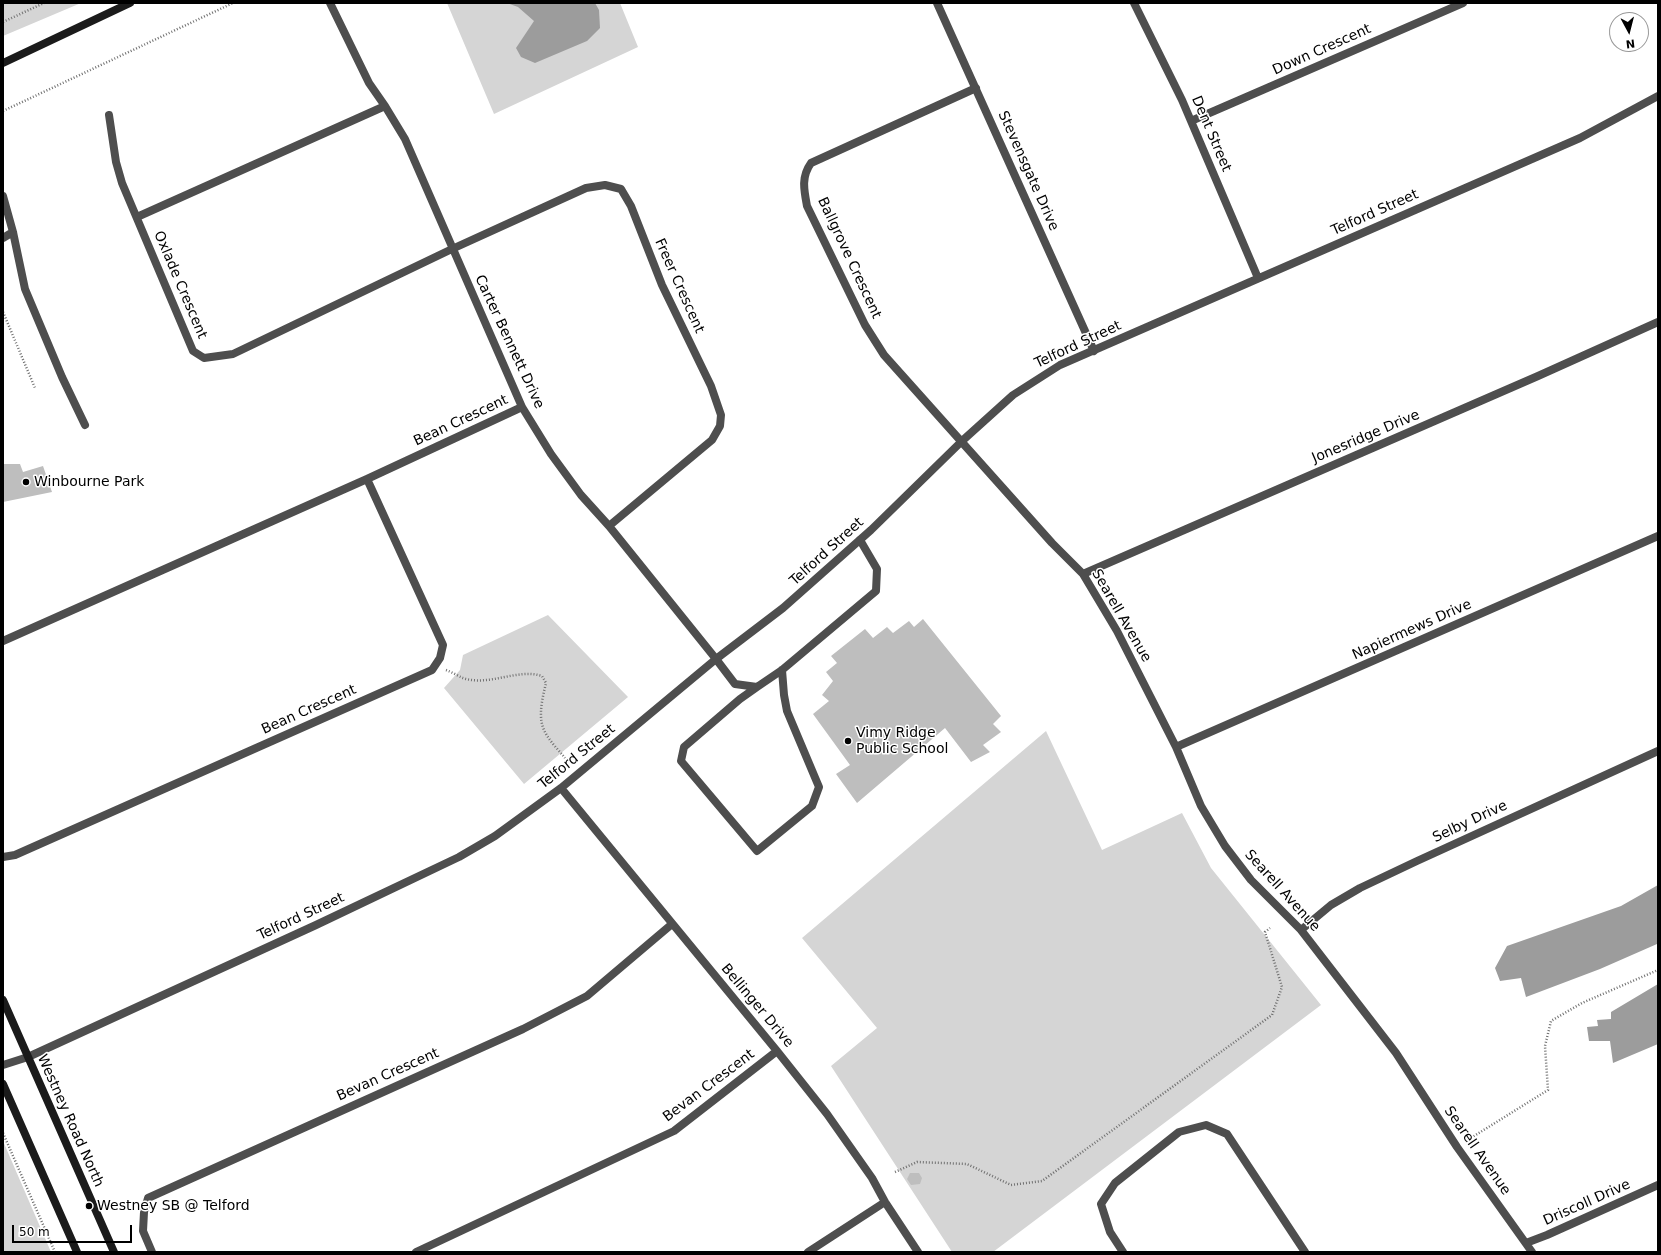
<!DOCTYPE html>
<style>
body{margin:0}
#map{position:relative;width:1661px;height:1255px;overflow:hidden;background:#fff;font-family:"DejaVu Sans",sans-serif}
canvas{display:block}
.frame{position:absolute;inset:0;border:4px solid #000;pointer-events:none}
.north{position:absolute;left:1609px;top:12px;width:40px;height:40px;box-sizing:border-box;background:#fff;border:1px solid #999;border-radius:50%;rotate:173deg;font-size:11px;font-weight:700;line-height:16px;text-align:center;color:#000}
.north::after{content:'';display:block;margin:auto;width:14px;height:18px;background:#000;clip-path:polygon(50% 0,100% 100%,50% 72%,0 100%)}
.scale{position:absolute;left:12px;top:1225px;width:120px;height:18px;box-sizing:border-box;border:2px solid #000;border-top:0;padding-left:5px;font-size:12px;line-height:14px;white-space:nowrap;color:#000;-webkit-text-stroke:3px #fff;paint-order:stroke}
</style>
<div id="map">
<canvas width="1661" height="1255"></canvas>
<div class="frame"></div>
<div class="north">N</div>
<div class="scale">50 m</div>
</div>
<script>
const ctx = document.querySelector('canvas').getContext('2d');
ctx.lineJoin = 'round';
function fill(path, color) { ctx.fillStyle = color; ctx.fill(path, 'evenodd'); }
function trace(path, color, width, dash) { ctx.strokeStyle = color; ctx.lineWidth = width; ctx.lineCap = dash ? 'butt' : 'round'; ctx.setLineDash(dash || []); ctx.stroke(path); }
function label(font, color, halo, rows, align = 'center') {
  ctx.font = font + ' "DejaVu Sans",sans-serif'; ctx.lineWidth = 3; ctx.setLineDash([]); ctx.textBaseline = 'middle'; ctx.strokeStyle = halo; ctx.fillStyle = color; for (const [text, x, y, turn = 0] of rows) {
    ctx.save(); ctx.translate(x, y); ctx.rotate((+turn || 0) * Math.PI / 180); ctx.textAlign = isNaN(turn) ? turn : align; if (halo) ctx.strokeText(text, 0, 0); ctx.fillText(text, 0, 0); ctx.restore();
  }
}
fill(new Path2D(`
 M 3,3 L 81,3 L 3,36 Z
 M 447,3 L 620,3 L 638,47 L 494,114 Z
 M 548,615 L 628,697 L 524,784 L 444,688 L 460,670 L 463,655 Z
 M 1046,731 L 1102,850 L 1182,813 L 1211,868 L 1321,1005 L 993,1252 L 952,1252 L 831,1066 L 877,1028 L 802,938 Z
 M 3,1141 L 51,1252 L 3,1252 Z`), '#d5d5d5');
fill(new Path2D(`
 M 507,3 L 595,3 L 599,10 L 600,28 L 587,41 L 535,63 L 521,57 L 516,48 L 534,21 L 518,7 Z
 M 1658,885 L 1657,944 L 1600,969 L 1526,997 L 1521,978 L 1500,981 L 1495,968 L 1507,946 L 1621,906 Z
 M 1658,984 L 1658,1044 L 1613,1063 L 1610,1041 L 1589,1041 L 1587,1027 L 1598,1026 L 1597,1020 L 1611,1019 L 1611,1012 Z`), '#9c9c9c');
fill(new Path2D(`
 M 3,464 L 20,464 L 23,472 L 43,466 L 52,492 L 3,502 Z
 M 923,619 L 1001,716 L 993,724 L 1001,732 L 983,745 L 990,752 L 971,762 L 945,728 L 857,803 L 836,774 L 850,765 L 813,714 L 829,701 L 822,695 L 833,681 L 826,672 L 837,663 L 831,656 L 865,629 L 873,638 L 887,627 L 893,633 L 909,621 L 914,627 Z
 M 910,1173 L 919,1173 L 922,1178 L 920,1184 L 911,1185 L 907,1179 Z`), '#bebebe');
trace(new Path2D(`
 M 3,22 L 44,3
 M 3,111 L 233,3
 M 3,312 L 35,388
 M 446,670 C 452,672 458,676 463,678 C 489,687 517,668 542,676 L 546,683 C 543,696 539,711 542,724 C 545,737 557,748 565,758
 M 3,1133 L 55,1252
 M 1466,1141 L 1548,1090 L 1545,1046 L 1551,1021 L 1582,1003 L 1658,970
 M 895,1172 L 917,1162 L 967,1164 L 1011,1185 L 1042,1181 L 1272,1015 L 1282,987 L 1265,932 L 1270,928`), '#707070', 2.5, [1, 2]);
trace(new Path2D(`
 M 3,196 L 13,232 L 25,289 L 62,377 L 85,425
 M 3,238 L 13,232
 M 716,659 L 735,684 L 757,687 L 782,670 L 876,591 L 877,569 L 860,540
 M 757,687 L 740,699 L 684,747 L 681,761 L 757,851 L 812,806 L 819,787 L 787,711 L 784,695 L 782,670`), '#4e4e4e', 8);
trace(new Path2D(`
 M 330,3 L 369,83 L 385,106 L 405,139 L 522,407 L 551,454 L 581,495 L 609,526 L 716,659
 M 937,3 L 1094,351
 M 1134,3 L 1182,100 L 1258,278
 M 976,88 L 811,163 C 801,177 804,190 807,206 L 865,325 L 884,355 L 1052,543 L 1083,574 L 1117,631 L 1176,747 L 1201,806 L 1225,846 L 1251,880 L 1301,930 L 1396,1053 L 1457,1147 L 1532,1252
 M 109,115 L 116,162 L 122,183 L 193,351 L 204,358 L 233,354 L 452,249 L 586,188 L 605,185 L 621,189 L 631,206 L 662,285 L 711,386 L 721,415 L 720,426 L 712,440 L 609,526
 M 1191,121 L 1463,3
 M 137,217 L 385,106
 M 1083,574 L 1538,376 L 1658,322
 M 3,641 L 367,479 L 522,407
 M 1176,747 L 1658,536
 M 561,788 L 777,1051 L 827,1114 L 872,1178 L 885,1202 L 918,1252
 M 3,857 L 15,855 L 432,670 L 440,658 L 443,645 L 367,479
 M 1301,930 L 1331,905 L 1360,888 L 1417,861 L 1658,751
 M 3,1065 L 28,1057 L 316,925 L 459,857 L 495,836 L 561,788 L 716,659 L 783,608 L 871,530 L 962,441 L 1013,395 L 1060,365 L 1580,138 L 1658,96
 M 1526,1243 L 1547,1235 L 1658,1185
 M 152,1252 L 143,1231 L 144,1212 L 148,1198 L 523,1029 L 587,996 L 672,924
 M 416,1252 L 674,1131 L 777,1051
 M 808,1252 L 885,1202
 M 1123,1252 L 1110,1232 L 1101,1204 L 1115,1183 L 1179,1132 L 1206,1125 L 1227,1134 L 1305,1252`), '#4e4e4e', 8);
trace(new Path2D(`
 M 3,63 L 130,3
 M 3,1000 L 114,1252
 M 3,1084 L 77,1252`), '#1b1b1b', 8);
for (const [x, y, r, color] of [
 [26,482,4,"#000"],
 [848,741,4,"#000"],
 [89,1206,4,"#000"]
]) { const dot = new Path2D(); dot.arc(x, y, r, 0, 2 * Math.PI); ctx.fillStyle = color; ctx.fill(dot); trace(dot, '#fff', 1.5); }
label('14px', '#000', '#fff', [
 ["Down Crescent",1322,50,-24],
 ["Dent Street",1211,134,67],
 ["Stevensgate Drive",1028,171,66],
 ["Telford Street",1375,213,-24],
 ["Ballgrove Crescent",849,258,65],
 ["Oxlade Crescent",180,285,67],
 ["Freer Crescent",679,286,66],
 ["Carter Bennett Drive",509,342,65],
 ["Telford Street",1078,345,-25],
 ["Bean Crescent",461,421,-25],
 ["Jonesridge Drive",1366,437,-23],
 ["Telford Street",827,552,-42],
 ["Searell Avenue",1121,616,60],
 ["Napiermews Drive",1412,630,-24],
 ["Bean Crescent",309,710,-24],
 ["Telford Street",577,757,-39],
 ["Selby Drive",1470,822,-25],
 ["Searell Avenue",1282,891,48],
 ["Telford Street",301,917,-25],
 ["Bellinger Drive",757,1006,50],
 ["Bevan Crescent",388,1075,-24],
 ["Bevan Crescent",709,1086,-37],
 ["Westney Road North",70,1121,66],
 ["Searell Avenue",1477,1151,55],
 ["Driscoll Drive",1587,1203,-24]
]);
label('14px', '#000', '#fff', [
 ["Winbourne Park",34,482],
 ["Vimy Ridge",856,733],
 ["Public School",856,749],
 ["Westney SB @ Telford",97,1206]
], 'left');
</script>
